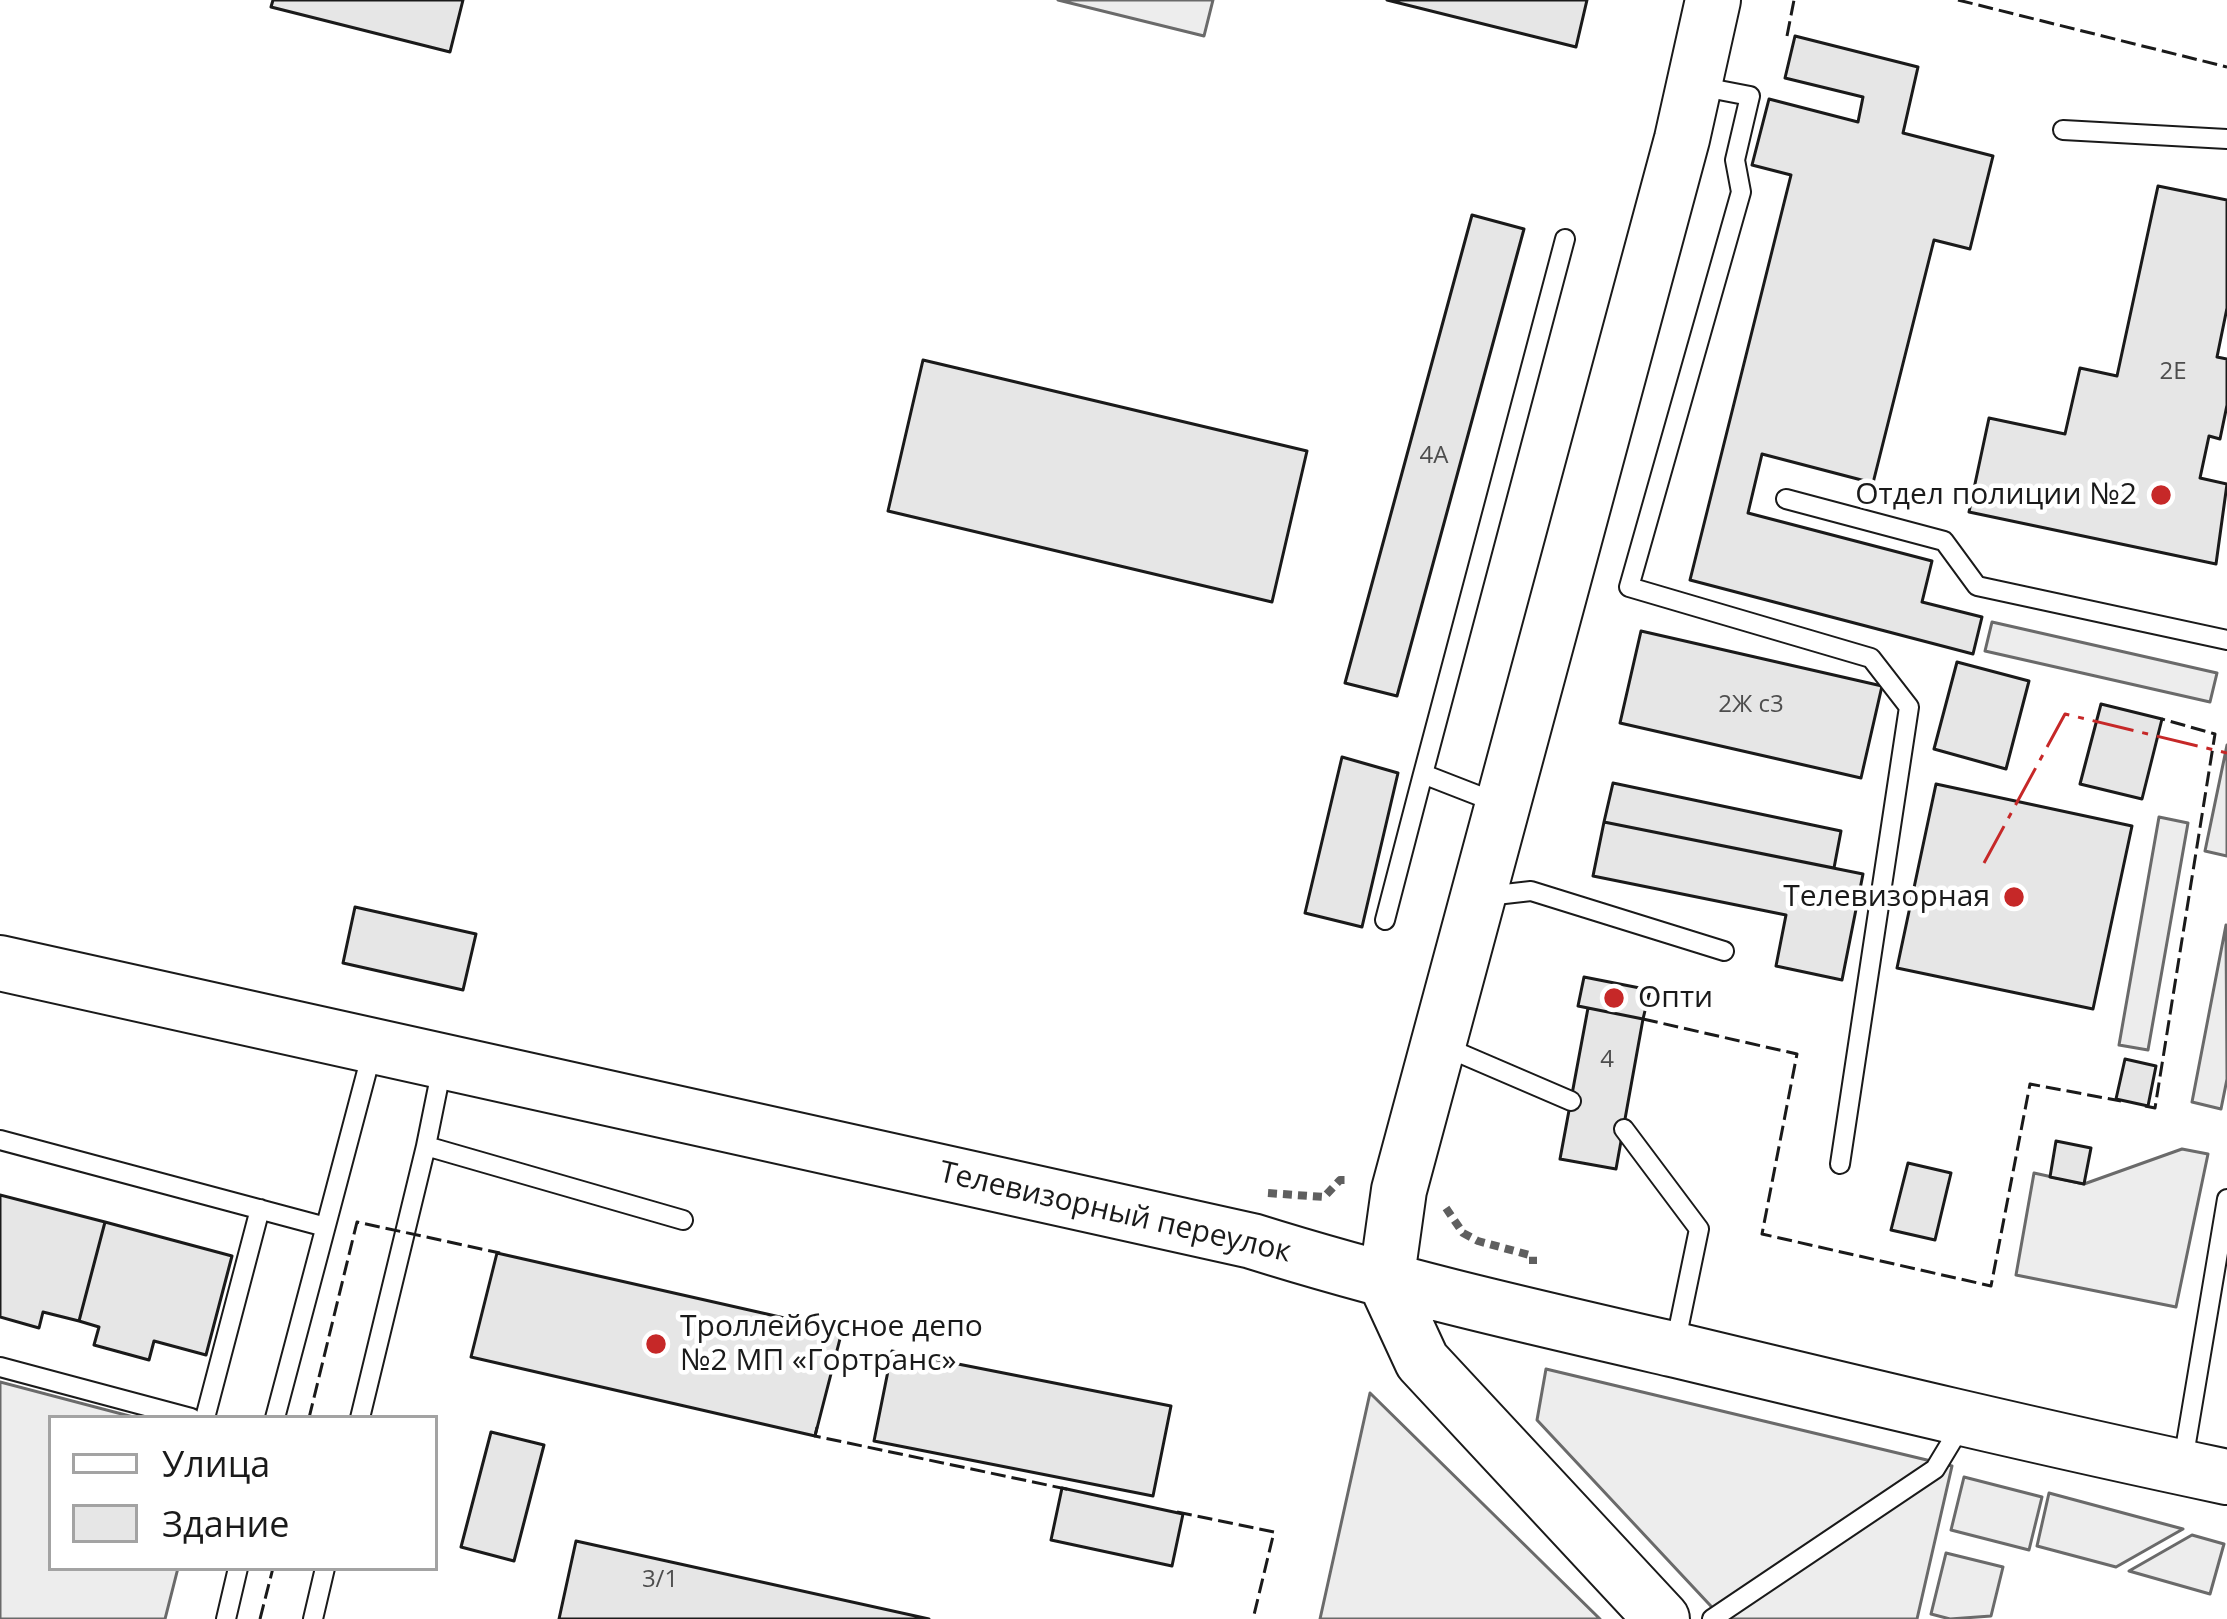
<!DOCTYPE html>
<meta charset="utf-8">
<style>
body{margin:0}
#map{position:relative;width:2227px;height:1619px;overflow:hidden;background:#fff;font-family:"Open Sans",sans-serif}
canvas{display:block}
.legend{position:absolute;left:48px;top:1415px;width:390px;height:156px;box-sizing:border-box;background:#fff;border:3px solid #a3a3a3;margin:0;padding:15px 21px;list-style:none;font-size:36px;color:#1a1a1a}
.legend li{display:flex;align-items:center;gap:24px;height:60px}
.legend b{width:60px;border:3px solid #a3a3a3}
</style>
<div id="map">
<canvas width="2227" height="1619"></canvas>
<ul class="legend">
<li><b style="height:15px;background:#fff"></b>Улица</li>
<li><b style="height:33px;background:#e6e6e6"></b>Здание</li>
</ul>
</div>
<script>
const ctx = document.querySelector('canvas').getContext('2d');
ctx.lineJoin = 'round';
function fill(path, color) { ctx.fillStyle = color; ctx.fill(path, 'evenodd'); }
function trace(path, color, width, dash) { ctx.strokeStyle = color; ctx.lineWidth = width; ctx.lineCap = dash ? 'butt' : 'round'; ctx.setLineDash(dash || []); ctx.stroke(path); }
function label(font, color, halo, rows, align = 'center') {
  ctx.font = font + ' "Open Sans",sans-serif'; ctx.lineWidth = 9; ctx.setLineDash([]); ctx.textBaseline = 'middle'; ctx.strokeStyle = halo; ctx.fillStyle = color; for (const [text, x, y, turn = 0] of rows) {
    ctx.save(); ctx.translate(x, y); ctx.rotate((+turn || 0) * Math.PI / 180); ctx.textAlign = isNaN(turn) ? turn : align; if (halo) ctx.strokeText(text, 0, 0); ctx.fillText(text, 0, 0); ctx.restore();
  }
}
const built = new Path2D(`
 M 1058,0 L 1213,0 L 1204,36 Z
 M 1992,622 L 2217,673 L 2210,702 L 1985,651 Z
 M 2227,745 L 2227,856 L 2205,851 Z
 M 2159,817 L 2188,823 L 2148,1050 L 2119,1045 Z
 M 2226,925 L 2227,1079 L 2221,1109 L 2192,1102 Z
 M 2182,1149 L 2208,1154 L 2176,1307 L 2016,1275 L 2034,1173 L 2084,1184 Z
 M 1546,1369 L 1952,1466 L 1917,1619 L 1723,1619 L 1537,1420 Z
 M 0,1382 L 137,1418 L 51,1418 L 51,1568 L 178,1568 L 165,1619 L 0,1619 Z
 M 1370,1393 L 1600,1619 L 1320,1619 Z
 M 1964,1477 L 2042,1497 L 2029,1550 L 1951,1530 Z
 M 2049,1493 L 2183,1529 L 2116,1567 L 2037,1546 Z
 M 2192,1535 L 2224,1544 L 2210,1594 L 2129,1571 Z
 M 1946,1553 L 2003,1567 L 1991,1616 L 1950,1619 L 1931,1614 Z`);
fill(built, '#ededed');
trace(built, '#6a6a6a', 3);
const building = new Path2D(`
 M 273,0 L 463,0 L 450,52 L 271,7 Z
 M 1387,0 L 1587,0 L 1576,47 Z
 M 1795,36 L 1918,67 L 1903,133 L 1993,156 L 1970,249 L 1934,240 L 1873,483 L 1762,454 L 1748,513 L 1932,561 L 1922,602 L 1982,617 L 1973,654 L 1690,580 L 1791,175 L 1752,165 L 1769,99 L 1858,122 L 1863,97 L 1785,78 Z
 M 2158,186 L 2227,200 L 2227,308 L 2217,357 L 2227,359 L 2227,405 L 2220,439 L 2209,436 L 2200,478 L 2227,484 L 2216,564 L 1969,512 L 1989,418 L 2065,434 L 2080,368 L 2117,376 Z
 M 1472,215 L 1524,229 L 1397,696 L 1345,683 Z
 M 923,360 L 1307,451 L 1272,602 L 888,511 Z
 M 1641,631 L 1882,686 L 1861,778 L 1620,723 Z
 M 1957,662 L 2029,681 L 2006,769 L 1934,749 Z
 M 2101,704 L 2162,719 L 2142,799 L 2080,784 Z
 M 1342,757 L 1398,773 L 1362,927 L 1305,913 Z
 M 1613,783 L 1841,831 L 1834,868 L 1604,822 Z
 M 1936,784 L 2132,826 L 2093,1009 L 1897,968 Z
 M 1604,822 L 1863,874 L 1842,980 L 1776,966 L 1786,915 L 1593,876 Z
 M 355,907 L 476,934 L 463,990 L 343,963 Z
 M 1584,977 L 1650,990 L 1643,1019 L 1578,1006 Z
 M 1588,1008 L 1643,1019 L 1616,1169 L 1560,1159 Z
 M 2125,1059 L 2156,1066 L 2148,1106 L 2116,1099 Z
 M 2056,1141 L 2091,1148 L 2084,1184 L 2050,1177 Z
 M 1908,1163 L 1951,1173 L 1935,1240 L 1891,1230 Z
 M 0,1195 L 105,1222 L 79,1321 L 43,1312 L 39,1328 L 0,1317 Z
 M 105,1222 L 232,1256 L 206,1355 L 154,1341 L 149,1360 L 94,1345 L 99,1327 L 79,1321 Z
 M 497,1253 L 842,1331 L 815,1436 L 471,1357 Z
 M 892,1351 L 1171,1406 L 1153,1496 L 874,1441 Z
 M 491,1432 L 544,1445 L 514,1561 L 461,1547 Z
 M 1062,1488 L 1183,1514 L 1172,1566 L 1051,1540 Z
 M 576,1541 L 929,1619 L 559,1619 Z`);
fill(building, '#e6e6e6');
trace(building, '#1a1a1a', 3);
const lane = new Path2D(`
 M 1698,86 L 1750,96 L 1735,160 L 1741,192 L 1629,587 L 1871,658 L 1909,707 L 1840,1164
 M 2063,130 L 2227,139
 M 1786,499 L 1944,541 L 1977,586 L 2227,640
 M 1495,802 L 1423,774 L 1565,239
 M 1487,896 L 1531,891 L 1724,951
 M 1385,920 L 1423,774
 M 1443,1046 L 1571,1101
 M 442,1067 L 426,1146 L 683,1220
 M 1624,1129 L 1699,1229 L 1675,1345
 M 0,1140 L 322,1226
 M 0,1367 L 191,1418
 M 205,1418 L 260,1209
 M 275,1418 L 372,1052
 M 360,1418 L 426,1146
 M 2183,1461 L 2227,1199
 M 226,1619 L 238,1568
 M 313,1619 L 325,1568
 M 1712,1619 L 1935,1469 L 1961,1426`);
const secondary = new Path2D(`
 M 0,963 L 1252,1241 C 1392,1285 1533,1317 1676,1350 C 1859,1394 2042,1438 2227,1477
 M 1662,1619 L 1422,1361 L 1386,1283 L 1399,1190 L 1682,139 L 1713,0`);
trace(lane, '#1a1a1a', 22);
trace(secondary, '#1a1a1a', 58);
trace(new Path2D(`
 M 1268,1193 L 1324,1197 L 1340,1180 L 1349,1180
 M 1446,1208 L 1463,1233 L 1478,1241 L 1533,1256 L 1533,1264`), '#5f5f5f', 8, [9, 6]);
trace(lane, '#fff', 18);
trace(secondary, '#fff', 54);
trace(new Path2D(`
 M 1958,0 L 2227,67
 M 1787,36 L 1794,0
 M 1643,1019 L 1797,1054 L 1762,1234 L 1991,1286 L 2030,1084 L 2121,1101
 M 2145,1106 L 2155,1108 L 2215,734 L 2162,719
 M 309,1418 L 357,1222 L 500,1253
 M 817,1427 L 815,1436 L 1071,1490
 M 1177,1512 L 1274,1532 L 1253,1619
 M 260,1619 L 273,1568`), '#1a1a1a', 3, [15, 6]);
trace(new Path2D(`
 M 1984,863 L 2065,714 L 2227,753`), '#c62828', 3, [42, 9, 6, 9]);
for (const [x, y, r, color] of [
 [2161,495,12,"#c62828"],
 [2014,897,12,"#c62828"],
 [1614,998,12,"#c62828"],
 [656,1344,12,"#c62828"]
]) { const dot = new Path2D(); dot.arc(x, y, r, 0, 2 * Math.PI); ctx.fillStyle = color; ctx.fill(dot); trace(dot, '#fff', 4.5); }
label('24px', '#4d4d4d', null, [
 ["2Е",2173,372],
 ["4А",1434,456],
 ["2Ж с3",1751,705],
 ["4",1607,1060],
 ["3/1",660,1580]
]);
label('30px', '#1a1a1a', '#fff', [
 ["Отдел полиции №2",2137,495],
 ["Телевизорная",1990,897],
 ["Опти",1638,998,"left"],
 ["Троллейбусное депо",680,1327,"left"],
 ["№2 МП «Гортранс»",680,1361,"left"]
], 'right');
label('30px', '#1a1a1a', '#fff', [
 ["Телевизорный переулок",1115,1213,13]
]);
</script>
